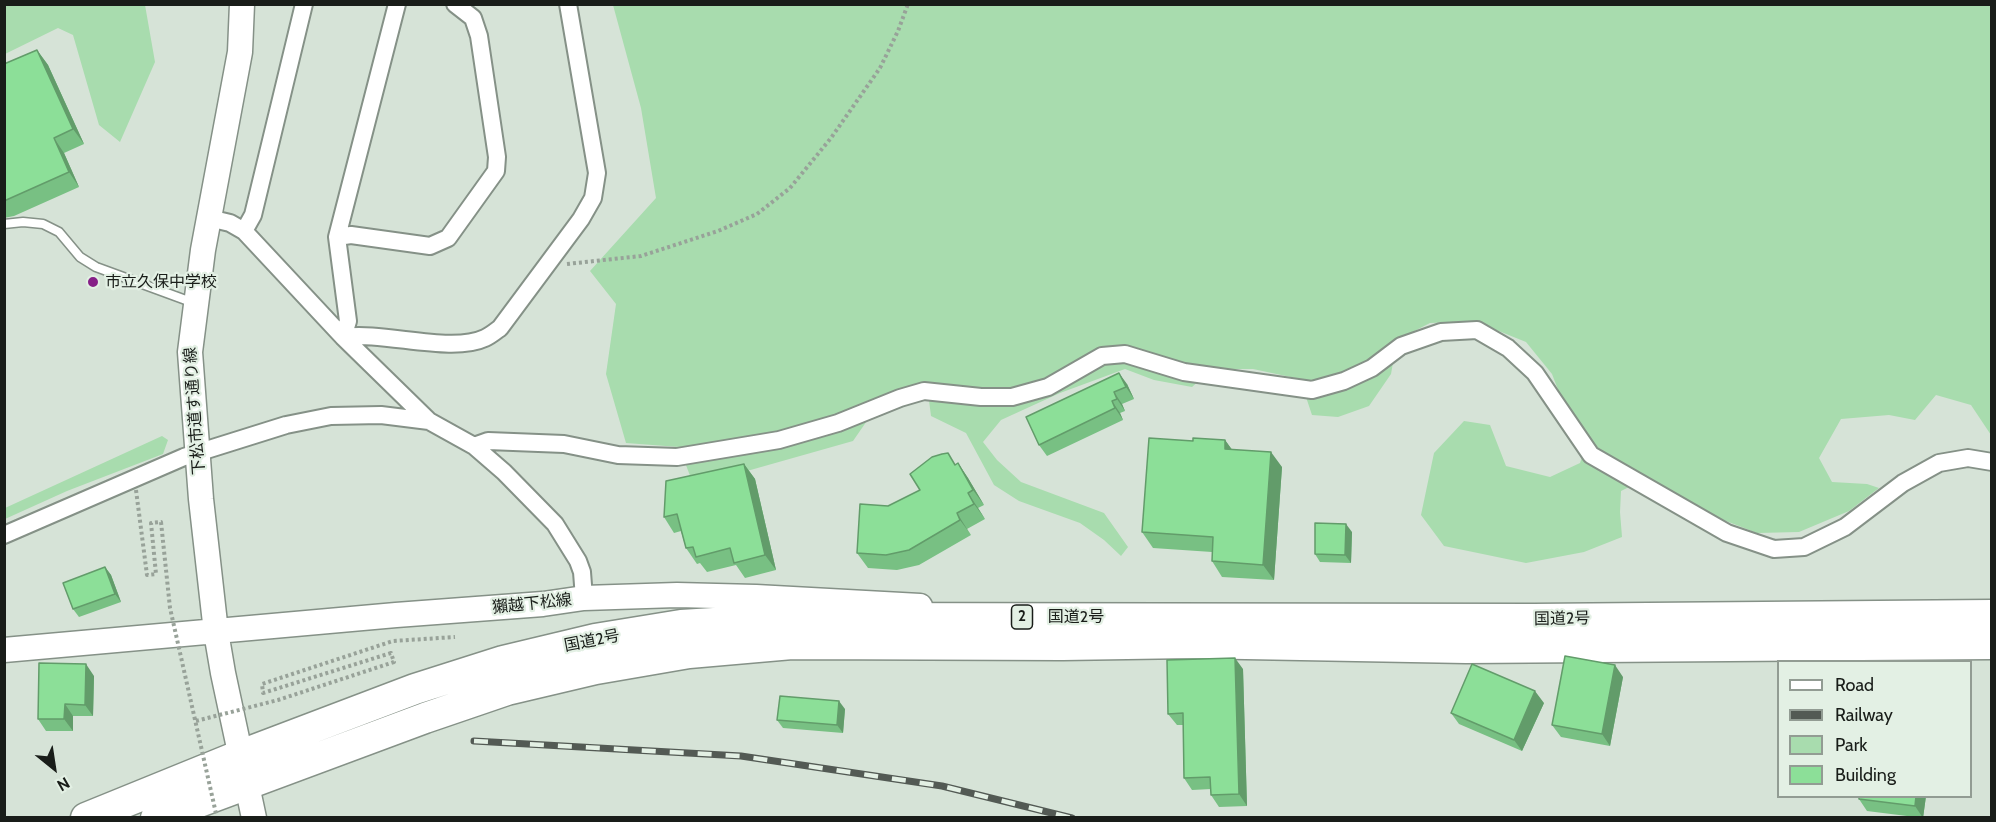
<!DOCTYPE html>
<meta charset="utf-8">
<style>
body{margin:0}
#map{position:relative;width:1996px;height:822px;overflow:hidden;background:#d6e3d7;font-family:Cabin,sans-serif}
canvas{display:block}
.frame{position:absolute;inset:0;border:6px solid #191d19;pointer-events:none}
.legend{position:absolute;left:1777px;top:660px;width:195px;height:138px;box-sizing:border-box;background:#e3f0e4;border:2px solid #929c93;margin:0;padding:8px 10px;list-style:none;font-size:18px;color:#191d19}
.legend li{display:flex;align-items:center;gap:12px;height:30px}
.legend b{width:30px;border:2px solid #929c93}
.north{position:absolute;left:24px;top:738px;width:60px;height:60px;-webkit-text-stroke:4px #e3f0e4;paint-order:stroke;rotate:150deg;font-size:16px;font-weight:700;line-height:24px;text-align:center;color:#191d19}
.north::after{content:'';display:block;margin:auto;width:21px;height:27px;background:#191d19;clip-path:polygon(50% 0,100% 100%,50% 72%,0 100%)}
</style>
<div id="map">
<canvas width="1996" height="822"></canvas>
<div class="frame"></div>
<ul class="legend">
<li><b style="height:8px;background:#fff"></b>Road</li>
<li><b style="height:8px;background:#535a54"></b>Railway</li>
<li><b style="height:16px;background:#a8dcae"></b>Park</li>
<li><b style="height:16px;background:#8cdf98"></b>Building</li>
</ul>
<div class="north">N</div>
</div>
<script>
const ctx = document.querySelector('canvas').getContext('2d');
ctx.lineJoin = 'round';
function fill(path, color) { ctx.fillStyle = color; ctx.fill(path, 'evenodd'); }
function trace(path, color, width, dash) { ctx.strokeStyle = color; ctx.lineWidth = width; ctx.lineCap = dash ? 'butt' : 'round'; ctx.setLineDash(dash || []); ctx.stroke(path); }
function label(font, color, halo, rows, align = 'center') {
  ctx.font = font + ' Cabin,"Noto Sans JP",sans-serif'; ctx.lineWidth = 4.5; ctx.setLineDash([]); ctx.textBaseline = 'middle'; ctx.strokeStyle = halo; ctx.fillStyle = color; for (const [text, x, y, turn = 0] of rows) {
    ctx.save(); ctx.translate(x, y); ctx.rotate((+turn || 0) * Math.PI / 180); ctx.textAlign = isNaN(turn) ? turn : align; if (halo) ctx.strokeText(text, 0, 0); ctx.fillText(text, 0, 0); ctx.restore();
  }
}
fill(new Path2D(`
 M 5,4 L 145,5 L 155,62 L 120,142 L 99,125 L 73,35 L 58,28 L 5,54 Z
 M 613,5 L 1991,5 L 1991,435 L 1971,405 L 1936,395 L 1915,420 L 1889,415 L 1841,419 L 1819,458 L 1832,482 L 1867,484 L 1879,488 L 1849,511 L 1799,532 L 1757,533 L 1695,509 L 1645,479 L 1621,491 L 1620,512 L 1622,537 L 1584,552 L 1526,563 L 1444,546 L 1421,515 L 1434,453 L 1464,421 L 1490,425 L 1506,466 L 1550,477 L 1580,463 L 1588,440 L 1565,408 L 1552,374 L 1526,342 L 1474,321 L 1430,323 L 1397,340 L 1391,374 L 1369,406 L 1338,417 L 1312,415 L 1300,379 L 1253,369 L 1212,369 L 1192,387 L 1154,380 L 1125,369 L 1060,393 L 1001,420 L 983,442 L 997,460 L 1021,482 L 1104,513 L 1128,547 L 1121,556 L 1104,540 L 1080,523 L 1019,501 L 994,485 L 966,433 L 931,416 L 927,385 L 880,402 L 853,441 L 694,486 L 679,447 L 626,443 L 606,374 L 616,304 L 590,271 L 656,198 L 641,108 Z
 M 162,436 L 168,440 L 163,454 L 67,491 L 5,519 L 5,508 Z`), '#a8dcae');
const lane = new Path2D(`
 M 4,224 L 23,222 L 43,224 L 59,232 L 80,257 L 96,267 L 194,303`);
const street = new Path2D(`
 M 397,4 L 337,237 L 348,321 L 343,337 C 384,331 451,354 485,338 C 490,336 496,331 500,328 L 581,219 L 593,198 L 597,173 L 568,4
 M 209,218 L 230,223 L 244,231 L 343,337 L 429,421 L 474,446 L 504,472 L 555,524 L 578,561 L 582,572 L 584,598
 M 244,231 L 253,215 L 304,4
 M 337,237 L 351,235 L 430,246 L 448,238 L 496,171 L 497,157 L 479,36 L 473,18 L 455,4
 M 474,446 L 488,441 L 564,444 L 618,455 L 677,457 L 779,440 L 838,423 L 900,398 L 924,391 L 981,397 L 1012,397 L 1048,387 L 1102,356 L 1125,354 L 1184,372 L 1312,390 L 1344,381 L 1372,368 L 1401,346 L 1441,332 L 1477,330 L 1508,348 L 1535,373 L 1591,455 L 1727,533 L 1774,549 L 1804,547 L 1845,527 L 1903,483 L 1939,463 L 1968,458 L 1992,462
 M 4,535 L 184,457 L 286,425 L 331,416 L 381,415 L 429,421`);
const secondary = new Path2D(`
 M 242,4 L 240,52 L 203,250 L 190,352 L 201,499 L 216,632 L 223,673 L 254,818
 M 4,650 L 396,615 L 543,604 L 584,598 L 677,595 L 756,597 L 920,606`);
const highway = new Path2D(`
 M 86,818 L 241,755 L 415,689 L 503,661 L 595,639 L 681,625 L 796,618 L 1534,619 L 1992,615
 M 156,818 L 425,718 L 507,690 L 596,669 L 689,653 L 792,644 L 1063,645 L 1191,643 L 1466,648 L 1992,644`);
trace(lane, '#859187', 11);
trace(street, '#859187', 20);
trace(secondary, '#859187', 27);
trace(highway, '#859187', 33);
trace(new Path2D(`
 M 567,264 L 641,256 L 718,231 L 757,214 L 790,188 L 831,138 L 880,68 L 898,31 L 908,4`), '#98a299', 4, [3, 3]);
trace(lane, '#fff', 8);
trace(street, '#fff', 16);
trace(secondary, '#fff', 24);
trace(highway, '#fff', 30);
const rail = new Path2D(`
 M 474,741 L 741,756 L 942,786 L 1072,818`);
trace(rail, '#535a54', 7);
trace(rail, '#e3f0e4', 4.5, [14]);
trace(new Path2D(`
 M 136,490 L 147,575 L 156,574 L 151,523 L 161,522 L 170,608 L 217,818
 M 196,721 L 278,700 L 394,662 L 391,653 L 263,693 L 262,684 L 393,641 L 455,637`), '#98a299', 4, [3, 3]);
fill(new Path2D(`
 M 37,50 L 48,65 L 84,144 L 64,153 L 79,187 L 14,216 L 4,218 L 4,64 Z
 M 1127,384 L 1134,399 L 1122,404 L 1125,411 L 1120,413 L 1123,420 L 1047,456 L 1039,445 L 1026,417 Z
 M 1225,440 L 1232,450 L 1282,467 L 1274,580 L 1222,577 L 1212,561 L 1212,552 L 1153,548 L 1142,532 L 1193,441 Z
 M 958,463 L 968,478 L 984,505 L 978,508 L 985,519 L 967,529 L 971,535 L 919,565 L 897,570 L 868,568 L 857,553 L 888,506 L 920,490 Z
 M 744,464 L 755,479 L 776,570 L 745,578 L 736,565 L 707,572 L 700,563 L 697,564 L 686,548 L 681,531 L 674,533 L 664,517 Z
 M 1352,532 L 1351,563 L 1320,562 L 1315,554 Z
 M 105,567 L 111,575 L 121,602 L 79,617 L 73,609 Z
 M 1243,669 L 1247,806 L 1219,807 L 1211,795 L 1211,789 L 1192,790 L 1184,778 L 1183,725 L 1177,725 L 1168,714 Z
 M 94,676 L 93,716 L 73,716 L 73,731 L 46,731 L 38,719 Z
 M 1623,677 L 1610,746 L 1561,737 L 1552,725 Z
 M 1544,703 L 1522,751 L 1459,724 L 1451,713 Z
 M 845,709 L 843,733 L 783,728 L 777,720 Z
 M 1859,796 L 1926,796 L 1923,818 L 1867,811 L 1859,799 Z`), '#78c083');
fill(new Path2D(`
 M 37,50 L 48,65 L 84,144 L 73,129 Z
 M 54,138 L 64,153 L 79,187 L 69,172 Z
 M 1119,373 L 1127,384 L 1134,399 L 1126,387 Z
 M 1114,392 L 1122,404 L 1125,411 L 1117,399 Z
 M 1112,401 L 1120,413 L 1123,420 L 1115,408 Z
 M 1225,440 L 1236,455 L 1225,449 Z
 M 1271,452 L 1282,467 L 1274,580 L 1263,565 Z
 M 958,463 L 968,478 L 984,505 L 973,490 Z
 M 744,464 L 755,479 L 776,570 L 765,555 Z
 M 968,493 L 978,508 L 985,519 L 974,504 Z
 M 957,513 L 967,529 L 971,535 L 960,520 Z
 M 1346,524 L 1352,532 L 1351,563 L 1345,555 Z
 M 105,567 L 111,575 L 121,602 L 115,594 Z
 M 1235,658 L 1243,669 L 1247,806 L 1239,794 Z
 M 86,664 L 94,676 L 93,716 L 85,705 Z
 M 1615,665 L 1623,677 L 1610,746 L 1602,734 Z
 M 1535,691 L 1544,703 L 1522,751 L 1514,740 Z
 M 839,701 L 845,709 L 843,733 L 837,725 Z
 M 65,704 L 73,716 L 73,731 L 64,719 Z
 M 1916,796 L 1926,796 L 1923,818 L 1915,806 Z`), '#629c6a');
const building = new Path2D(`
 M 37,50 L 73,129 L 54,138 L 69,172 L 4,201 L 4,64 Z
 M 1119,373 L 1126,387 L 1114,392 L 1117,399 L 1112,401 L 1115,408 L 1039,445 L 1026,417 Z
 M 1149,438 L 1193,441 L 1193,438 L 1225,440 L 1225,449 L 1271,452 L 1263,565 L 1212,561 L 1213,537 L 1142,532 Z
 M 948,453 L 955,465 L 958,463 L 973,490 L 968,493 L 974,504 L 957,513 L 960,520 L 909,550 L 886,555 L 857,553 L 860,504 L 888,506 L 920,490 L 910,474 L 932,457 L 942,454 Z
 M 744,464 L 765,555 L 734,563 L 730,548 L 696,557 L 693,547 L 686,548 L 677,514 L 664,517 L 666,481 Z
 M 1315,523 L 1346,524 L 1345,555 L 1315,554 Z
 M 105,567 L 115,594 L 73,609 L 63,583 Z
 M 1565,656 L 1615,665 L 1602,734 L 1552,725 Z
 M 1235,658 L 1239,794 L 1211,795 L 1210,777 L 1184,778 L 1183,713 L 1168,714 L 1167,660 Z
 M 39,663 L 86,664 L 85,705 L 65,704 L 64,719 L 38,719 Z
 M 1472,664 L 1535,691 L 1514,740 L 1451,713 Z
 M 780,696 L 839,701 L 837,725 L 777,720 Z
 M 1859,796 L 1916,796 L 1915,806 L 1859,799 Z`);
fill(building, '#8cdf98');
trace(building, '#629c6a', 1.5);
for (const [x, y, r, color] of [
 [93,282,6,"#861f87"]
]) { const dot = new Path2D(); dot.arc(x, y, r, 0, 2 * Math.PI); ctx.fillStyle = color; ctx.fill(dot); trace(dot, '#e3f0e4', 2); }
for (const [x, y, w] of [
 [1022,617,21]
]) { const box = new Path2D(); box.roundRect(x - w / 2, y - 12, w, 24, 4.5); ctx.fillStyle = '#e3f0e4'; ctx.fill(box); trace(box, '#191d19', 1.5); }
label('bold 15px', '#191d19', null, [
 ["2",1022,617]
]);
label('16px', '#191d19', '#e3f0e4', [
 ["市立久保中学校",105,282]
], 'left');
label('16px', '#191d19', '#e3f0e4', [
 ["下松市道す通り線",195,411,-94],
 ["獺越下松線",532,604,-6],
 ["国道2号",1076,617],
 ["国道2号",1562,619,-1],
 ["国道2号",592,641,-11]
]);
</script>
